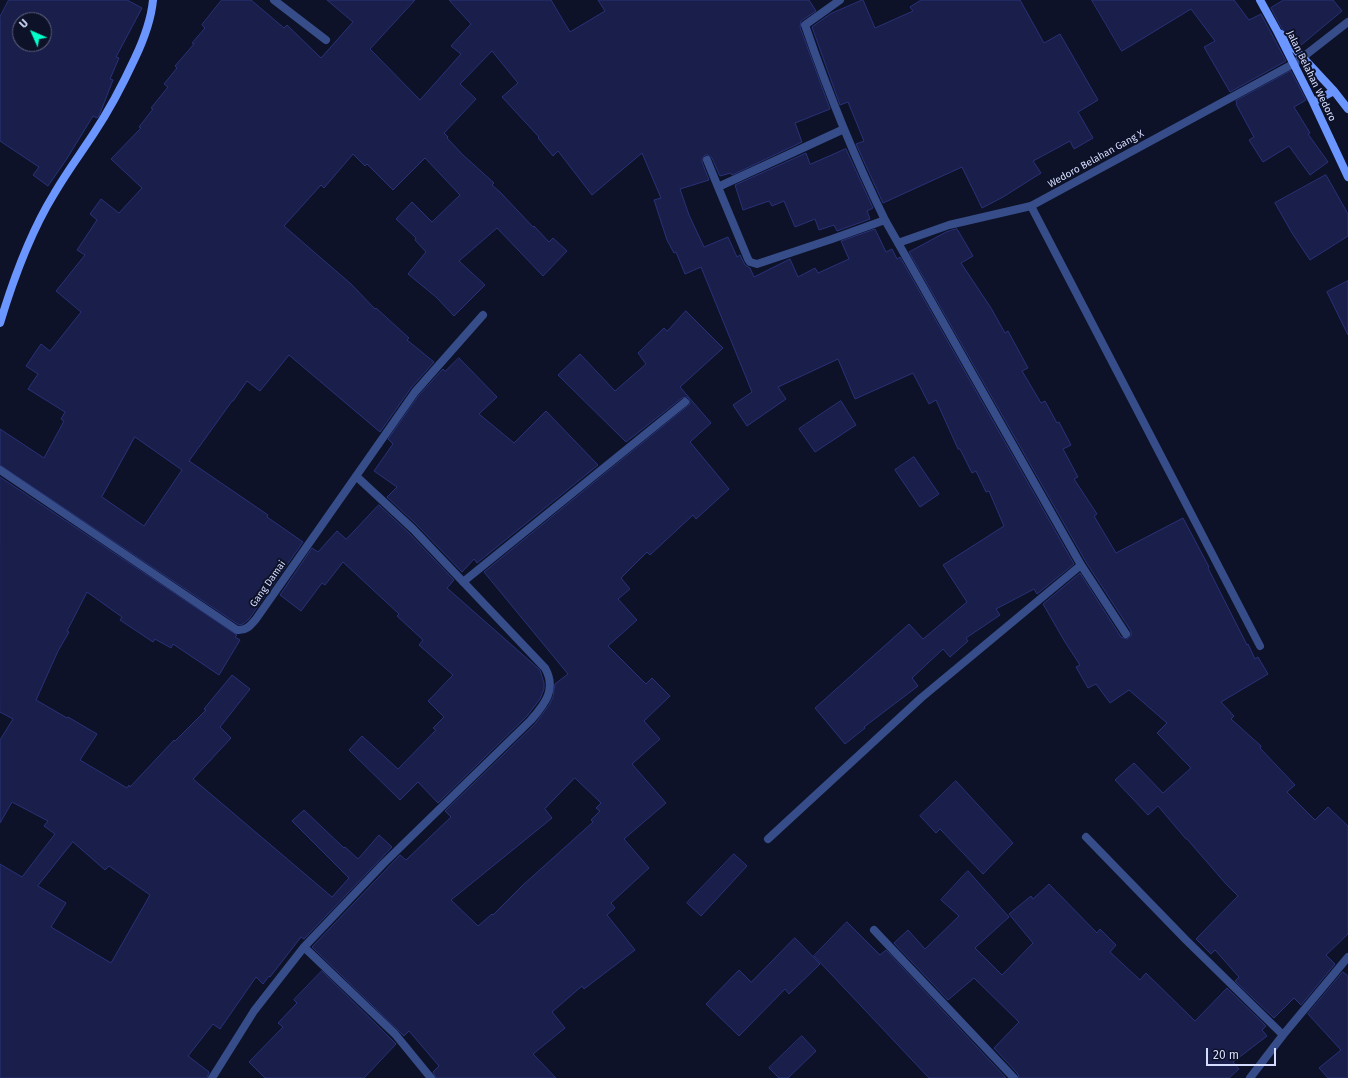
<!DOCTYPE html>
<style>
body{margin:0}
#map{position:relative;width:1348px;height:1078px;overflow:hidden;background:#0e1228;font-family:"Fira Sans",sans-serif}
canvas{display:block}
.north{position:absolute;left:12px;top:12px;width:40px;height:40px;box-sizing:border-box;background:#0e1228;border:1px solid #5e637e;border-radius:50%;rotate:315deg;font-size:11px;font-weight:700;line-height:16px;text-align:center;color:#d5ddff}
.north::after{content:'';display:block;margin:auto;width:14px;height:18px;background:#01ffcb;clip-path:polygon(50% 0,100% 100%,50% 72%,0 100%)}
.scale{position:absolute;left:1206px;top:1048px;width:70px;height:18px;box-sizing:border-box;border:2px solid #d5ddff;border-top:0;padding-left:5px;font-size:12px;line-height:14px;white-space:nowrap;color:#d5ddff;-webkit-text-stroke:3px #0e1228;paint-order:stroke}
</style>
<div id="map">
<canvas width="1348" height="1078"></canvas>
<div class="north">U</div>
<div class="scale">20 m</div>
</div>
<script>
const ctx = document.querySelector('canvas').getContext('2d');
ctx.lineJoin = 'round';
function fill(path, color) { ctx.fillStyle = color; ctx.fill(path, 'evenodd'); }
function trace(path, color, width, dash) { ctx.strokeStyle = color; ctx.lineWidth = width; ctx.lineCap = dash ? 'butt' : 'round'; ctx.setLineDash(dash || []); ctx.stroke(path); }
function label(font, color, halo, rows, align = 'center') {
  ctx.font = font + ' "Fira Sans",sans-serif'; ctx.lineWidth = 4; ctx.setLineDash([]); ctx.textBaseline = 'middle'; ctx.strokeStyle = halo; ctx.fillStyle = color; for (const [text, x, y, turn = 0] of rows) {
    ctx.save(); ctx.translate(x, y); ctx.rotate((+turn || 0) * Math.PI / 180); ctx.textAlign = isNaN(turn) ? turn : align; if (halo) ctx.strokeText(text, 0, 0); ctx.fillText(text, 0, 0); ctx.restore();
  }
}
const building = new Path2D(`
 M 9,0 L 127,0 L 142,8 L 116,57 L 119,58 L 110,79 L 113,80 L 99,116 L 97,118 L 93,116 L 66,160 L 48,186 L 33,175 L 39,167 L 0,141 L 0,17 ZM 20,20 L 44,20 L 44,44 L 20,44 Z
 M 222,0 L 251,0 L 284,28 L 287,25 L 321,58 L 353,22 L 327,0 L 415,0 L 370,49 L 420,100 L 461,54 L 451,46 L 471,24 L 449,0 L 551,0 L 570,32 L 605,11 L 598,0 L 809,0 L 816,11 L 801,21 L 800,27 L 830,109 L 795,123 L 802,142 L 732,175 L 731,173 L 720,176 L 712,158 L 708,155 L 705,155 L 702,159 L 702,162 L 709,180 L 680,189 L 689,215 L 704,247 L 728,237 L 737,257 L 740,255 L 745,265 L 750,268 L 754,277 L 790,259 L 798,277 L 815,268 L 818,273 L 849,259 L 841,241 L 875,229 L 886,252 L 892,249 L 897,259 L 900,257 L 1074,564 L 1037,594 L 1034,589 L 996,609 L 1000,615 L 966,638 L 968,641 L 950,657 L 943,649 L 912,678 L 918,686 L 864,727 L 865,728 L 845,744 L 815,708 L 909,624 L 923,639 L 967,602 L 943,565 L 1004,526 L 989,491 L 986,492 L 976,471 L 972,473 L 960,449 L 958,449 L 936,400 L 929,404 L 913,373 L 855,399 L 838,359 L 778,387 L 786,399 L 747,426 L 733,405 L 752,392 L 701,267 L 685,274 L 676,252 L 674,253 L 667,240 L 654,200 L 661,198 L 642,153 L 592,195 L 558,151 L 553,156 L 538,138 L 539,137 L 502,97 L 518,83 L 492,51 L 460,84 L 476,99 L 444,133 L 448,137 L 447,138 L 463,155 L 494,183 L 492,185 L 501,193 L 533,227 L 534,226 L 549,242 L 553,238 L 567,251 L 543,276 L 497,228 L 459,261 L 485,285 L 454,316 L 436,297 L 408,274 L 426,252 L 415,240 L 416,238 L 396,219 L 412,202 L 432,222 L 460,195 L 425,158 L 393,190 L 367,164 L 365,166 L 353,154 L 324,188 L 321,185 L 284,226 L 351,284 L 375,309 L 376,308 L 409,338 L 407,340 L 434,362 L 411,388 L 380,432 L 289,355 L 260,391 L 247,381 L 233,401 L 232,401 L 189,461 L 268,515 L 267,517 L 303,542 L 249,619 L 243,624 L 239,625 L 0,465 L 0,429 L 44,458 L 64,421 L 61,419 L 65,412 L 28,389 L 38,374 L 26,366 L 41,344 L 50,351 L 81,312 L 56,291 L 85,255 L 77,250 L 97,220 L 90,214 L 101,199 L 119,213 L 142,188 L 111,159 L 141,128 L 139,127 L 153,109 L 151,108 L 168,87 L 164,84 L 177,68 L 175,66 L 194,44 L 192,43 L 205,28 L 202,25 ZM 135,437 L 182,470 L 144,526 L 102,497 Z
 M 863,0 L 875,28 L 913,11 L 910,7 L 921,0 L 1020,0 L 1044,43 L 1060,34 L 1098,100 L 1078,112 L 1093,138 L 1074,149 L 1070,141 L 1033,161 L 1041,173 L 1003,197 L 982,208 L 962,167 L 883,203 L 856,144 L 864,141 L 848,102 L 840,105 L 812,27 L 830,14 Z
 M 1092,0 L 1234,0 L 1249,20 L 1261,14 L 1286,61 L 1230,92 L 1204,47 L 1215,41 L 1191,9 L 1122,51 Z
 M 1284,0 L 1333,0 L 1342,11 L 1300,46 L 1282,29 L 1271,8 Z
 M 1291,71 L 1306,100 L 1294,107 L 1310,133 L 1308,134 L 1328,162 L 1310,175 L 1289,146 L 1263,162 L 1249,140 L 1254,137 L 1236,104 L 1237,103 L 1236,101 Z
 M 846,149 L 873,208 L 867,211 L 870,219 L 837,231 L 834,225 L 819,230 L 815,219 L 795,227 L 784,201 L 772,206 L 769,201 L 743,210 L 735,185 L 806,153 L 810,164 Z
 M 1326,175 L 1348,214 L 1348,236 L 1310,260 L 1292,233 L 1275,203 Z
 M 957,229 L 973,256 L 961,263 L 991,308 L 1005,333 L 1008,331 L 1028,368 L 1022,371 L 1041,403 L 1045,401 L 1057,423 L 1059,422 L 1071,445 L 1063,449 L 1078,477 L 1074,479 L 1097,514 L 1094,516 L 1116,553 L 1183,518 L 1209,567 L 1208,568 L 1247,645 L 1248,644 L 1255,659 L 1258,657 L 1268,674 L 1221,702 L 1234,716 L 1231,719 L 1261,746 L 1260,748 L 1295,785 L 1287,792 L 1315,820 L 1328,807 L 1348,826 L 1348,934 L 1326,955 L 1335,964 L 1301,1005 L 1294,998 L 1274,1018 L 1235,981 L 1239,977 L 1215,950 L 1211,954 L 1196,939 L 1238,896 L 1226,884 L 1187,839 L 1186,839 L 1158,806 L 1148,815 L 1115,780 L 1134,763 L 1163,793 L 1191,768 L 1157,733 L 1167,723 L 1129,690 L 1110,703 L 1096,684 L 1088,688 L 1076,667 L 1080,665 L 1065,642 L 1043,604 L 1080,573 L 1121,637 L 1127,639 L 1131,636 L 1131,631 L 1086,562 L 909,252 L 946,232 Z
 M 1348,281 L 1348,335 L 1327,292 Z
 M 686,311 L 723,348 L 680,387 L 711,423 L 690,442 L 729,489 L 696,519 L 693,515 L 650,555 L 647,552 L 621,578 L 630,589 L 618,599 L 637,620 L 608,646 L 646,684 L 652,678 L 670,696 L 644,721 L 660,739 L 632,764 L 666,803 L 624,839 L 649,868 L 611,903 L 615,908 L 607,915 L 635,950 L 584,989 L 582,986 L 552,1012 L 565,1028 L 533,1054 L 556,1078 L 436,1078 L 433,1072 L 439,1066 L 409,1031 L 404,1036 L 312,947 L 400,855 L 406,860 L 451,817 L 445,811 L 535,724 L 549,705 L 553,697 L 555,684 L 568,674 L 484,572 L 690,404 L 689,399 L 687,397 L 682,398 L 626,442 L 558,375 L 580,354 L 615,391 L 646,364 L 638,353 L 664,328 L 667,331 ZM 575,778 L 601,803 L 596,808 L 600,811 L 591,820 L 593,822 L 523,885 L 493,915 L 492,914 L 478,926 L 451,900 L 552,818 L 545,809 Z
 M 459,358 L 497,397 L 479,414 L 514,443 L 546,411 L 598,465 L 477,563 L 474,559 L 462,572 L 417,525 L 387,497 L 397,487 L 374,471 L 393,444 L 388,439 L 419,395 L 443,369 L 445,371 Z
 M 841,401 L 856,425 L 815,452 L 799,429 Z
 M 914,457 L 939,494 L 920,507 L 895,470 Z
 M 0,477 L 237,635 L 235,637 L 240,640 L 219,675 L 173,644 L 171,648 L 155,639 L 153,642 L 120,620 L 122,617 L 87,592 L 67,631 L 69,632 L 58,651 L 36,700 L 67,718 L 68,717 L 97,734 L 80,760 L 127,788 L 129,785 L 130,787 L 174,740 L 175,741 L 206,710 L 204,709 L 232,675 L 250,689 L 220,727 L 231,738 L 193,779 L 332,897 L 349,878 L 292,821 L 304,810 L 344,848 L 345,847 L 358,859 L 379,835 L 392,847 L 304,939 L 301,937 L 270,977 L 269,976 L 263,984 L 256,977 L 220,1029 L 213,1024 L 188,1056 L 209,1072 L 207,1078 L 0,1078 L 0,864 L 22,877 L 55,834 L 44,826 L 48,821 L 12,802 L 0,823 L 0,740 L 13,719 L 0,712 ZM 73,842 L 105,870 L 109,866 L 150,895 L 111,963 L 51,927 L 66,903 L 38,886 Z
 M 379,505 L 409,533 L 454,580 L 447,588 L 540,670 L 544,683 L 544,689 L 540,699 L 527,716 L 438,803 L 418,782 L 400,800 L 349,750 L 362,736 L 398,769 L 436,730 L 433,728 L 444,717 L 428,701 L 453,675 L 419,645 L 423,640 L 397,616 L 399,614 L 343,562 L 325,585 L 322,583 L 301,611 L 280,595 L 312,548 L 318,552 L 337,531 L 346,539 Z
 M 956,781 L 1013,843 L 983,874 L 940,829 L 936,833 L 920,816 Z
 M 734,854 L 747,866 L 701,916 L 687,903 Z
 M 968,871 L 1009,917 L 975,948 L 1002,975 L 1033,943 L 1009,914 L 1031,896 L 1033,899 L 1049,884 L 1097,933 L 1100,929 L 1116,945 L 1110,952 L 1140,980 L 1146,973 L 1195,1021 L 1227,988 L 1266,1026 L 1262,1030 L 1267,1036 L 1233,1062 L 1239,1069 L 1229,1078 L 1019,1078 L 1018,1074 L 994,1048 L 1019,1022 L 974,978 L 948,1000 L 894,943 L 908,930 L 925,949 L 959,916 L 941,900 Z
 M 847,922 L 880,955 L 886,950 L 1006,1078 L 929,1078 L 814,956 Z
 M 795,938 L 820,964 L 789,994 L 785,989 L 739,1036 L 706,1004 L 739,970 L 751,982 Z
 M 322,971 L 396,1044 L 364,1078 L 265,1078 L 249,1062 L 283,1027 L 278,1023 L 297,1003 L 294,1000 Z
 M 1343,972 L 1348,976 L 1348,1078 L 1328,1078 L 1319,1068 L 1341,1050 L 1308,1014 Z
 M 802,1036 L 816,1051 L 788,1078 L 779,1078 L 769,1068 Z`);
fill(building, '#191e4b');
trace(building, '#293278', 1);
trace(new Path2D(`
 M 1031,206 L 1260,646`), '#364d8a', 8);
trace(new Path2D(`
 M 274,0 L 326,40
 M 840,0 L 805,25 C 828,92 854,157 885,220 L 1081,565 L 1126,634
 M 707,160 L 718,187 L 844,129
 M 718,187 L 748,259 L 750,262 L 757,264 L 832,239 L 885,220
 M 898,243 L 949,225 L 1031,206 L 1293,64 L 1303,57 L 1348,22
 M 0,470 L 237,630 C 246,631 250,626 256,619 L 415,392 L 483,315
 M 463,582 L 685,402
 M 1086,837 L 1186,940 L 1283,1035
 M 768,839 L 921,698 L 1081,565
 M 874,930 L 1014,1078
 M 304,947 L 395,1034 L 431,1078
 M 212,1078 L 254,1011 L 304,947 L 383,864 L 531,720 C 545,704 557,689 545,668 L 413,529 L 356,476
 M 1250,1078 L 1283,1035 L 1348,957`), '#364d8a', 8);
trace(new Path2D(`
 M 1260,0 L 1276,29 L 1313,102 L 1348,177
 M 1281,34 L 1334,91 L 1348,109
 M 1313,102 L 1334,91
 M 0,323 C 13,280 30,233 54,194 C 66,173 81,153 94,133 C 110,109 123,84 135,58 C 144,39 151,21 153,0`), '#6c96ff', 8);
label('10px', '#d5ddff', '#0e1228', [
 ["Jalan Belahan Wedoro",1311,76,64],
 ["Wedoro Belahan Gang X",1096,159,-29],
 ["Gang Damai",268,584,-55]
]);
</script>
